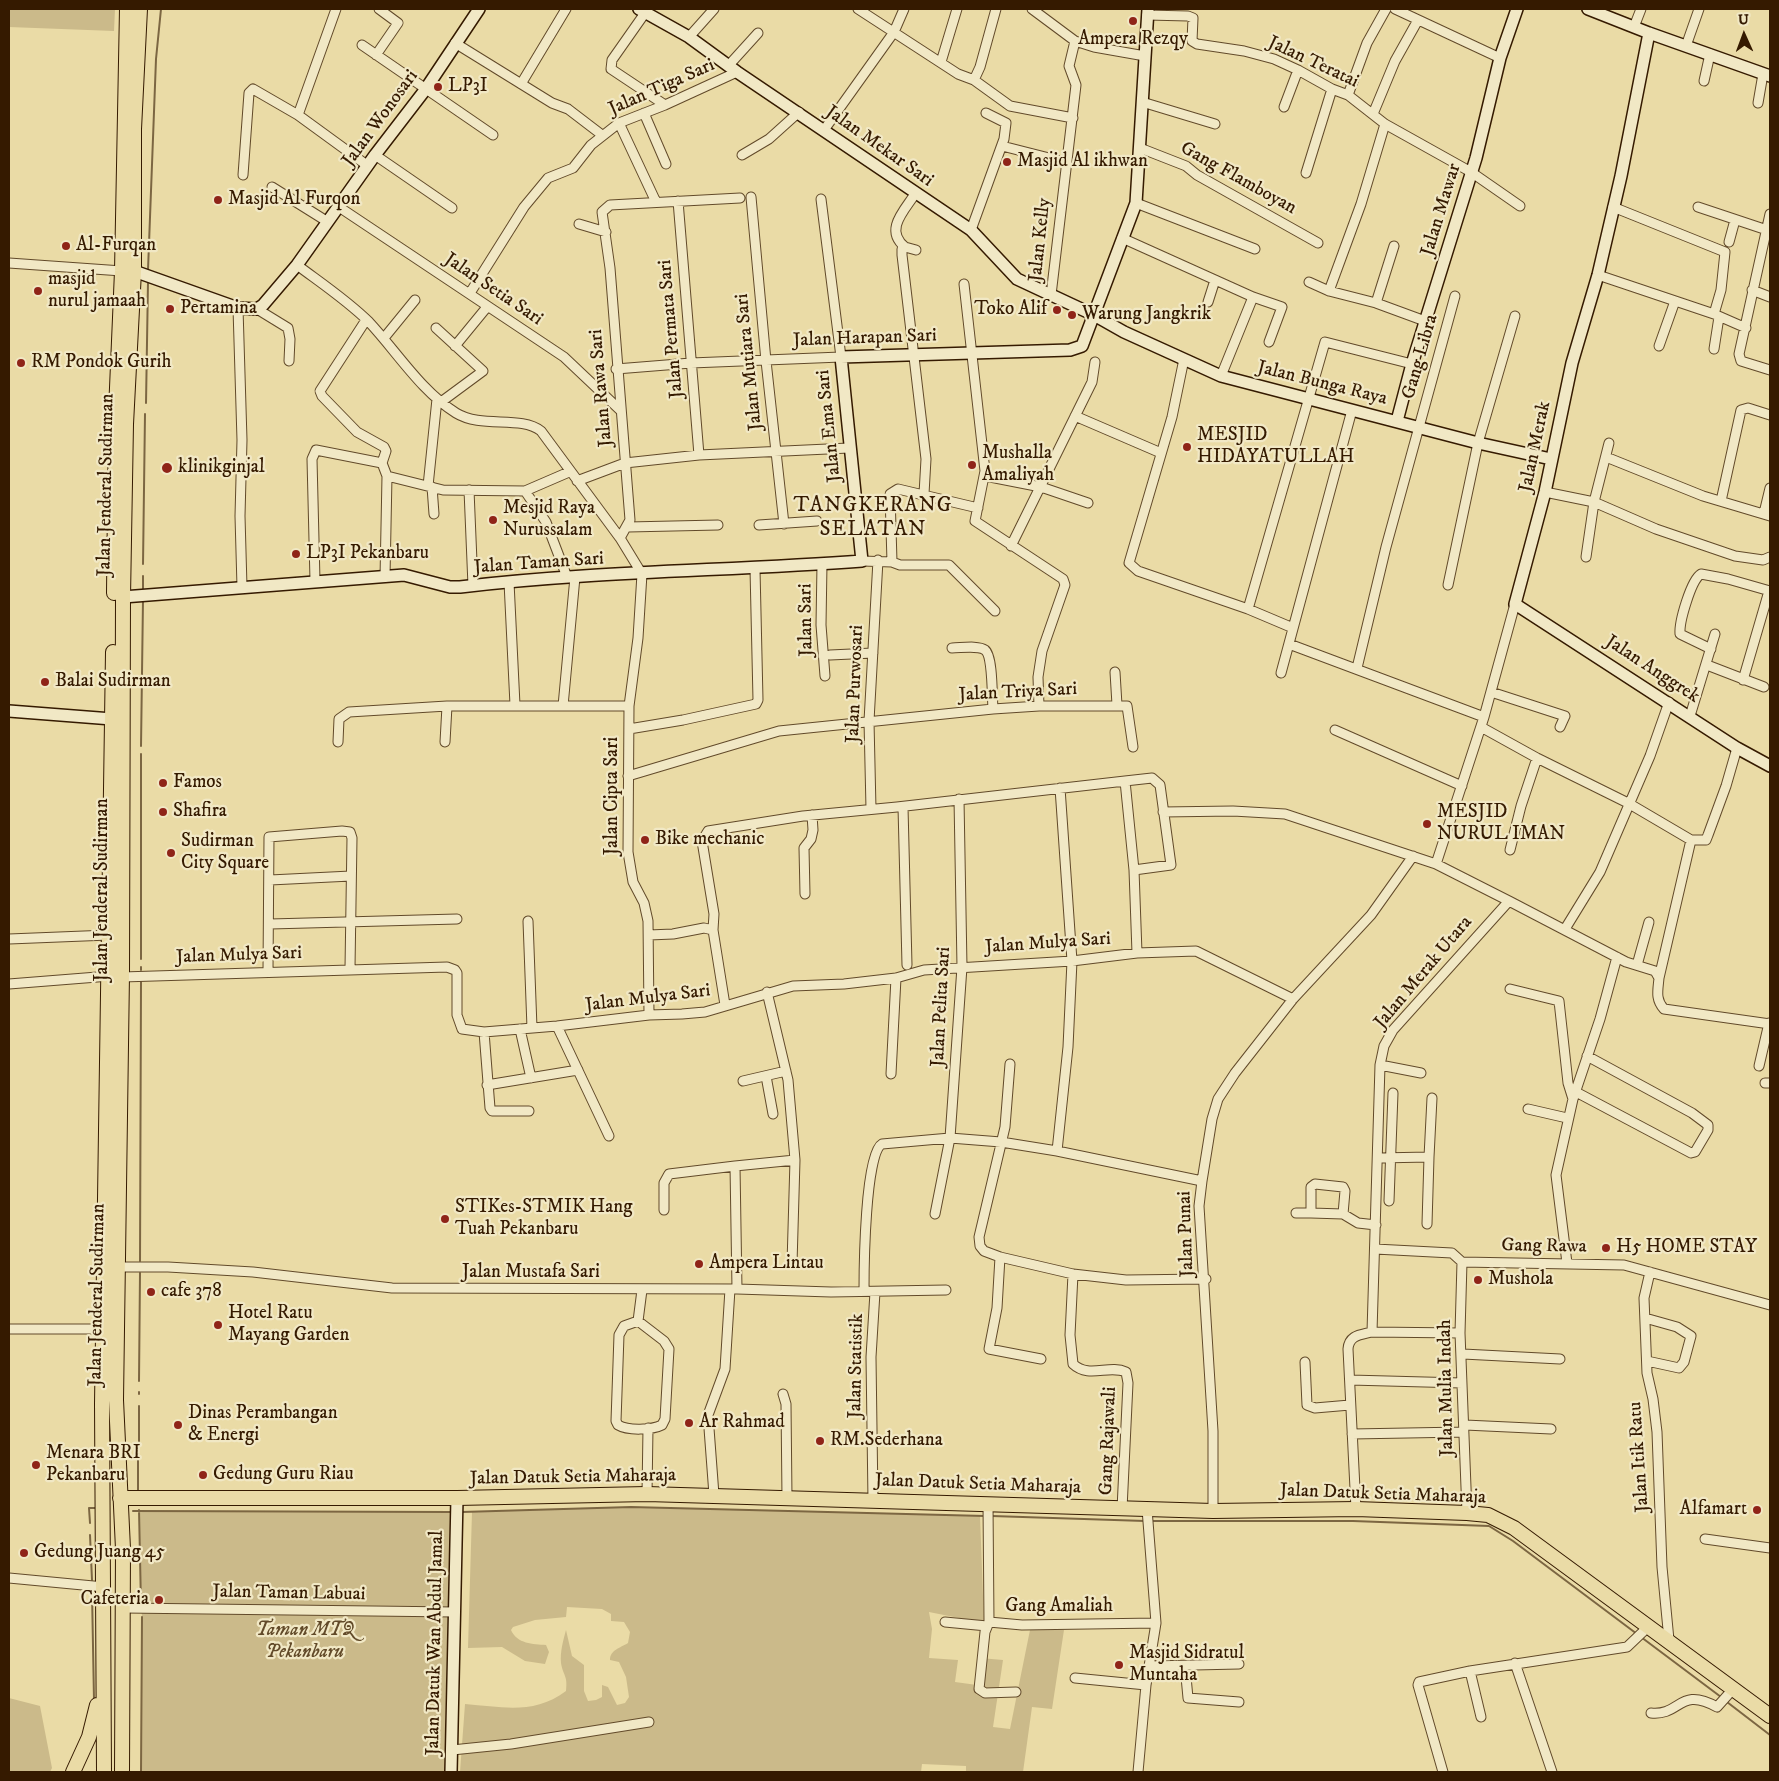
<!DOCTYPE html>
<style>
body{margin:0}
#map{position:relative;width:1779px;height:1781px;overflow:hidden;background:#eadba6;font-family:"IM FELL DW Pica",serif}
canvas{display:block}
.frame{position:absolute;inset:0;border:10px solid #351a00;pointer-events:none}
.north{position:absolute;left:1719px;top:10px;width:50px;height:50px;-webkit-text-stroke:4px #f1e8c5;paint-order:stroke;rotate:358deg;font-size:14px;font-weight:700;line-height:20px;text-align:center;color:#351a00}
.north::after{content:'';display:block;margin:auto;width:18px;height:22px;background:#351a00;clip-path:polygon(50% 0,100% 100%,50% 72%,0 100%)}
</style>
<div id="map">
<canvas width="1779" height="1781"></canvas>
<div class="frame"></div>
<div class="north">U</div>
</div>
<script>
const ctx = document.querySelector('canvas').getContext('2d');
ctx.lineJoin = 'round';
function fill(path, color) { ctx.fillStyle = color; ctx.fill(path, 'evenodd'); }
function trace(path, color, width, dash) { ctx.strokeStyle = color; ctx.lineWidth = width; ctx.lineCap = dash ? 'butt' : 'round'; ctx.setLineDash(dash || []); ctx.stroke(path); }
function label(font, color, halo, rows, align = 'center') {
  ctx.font = font + ' "IM FELL DW Pica",serif'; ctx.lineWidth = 4.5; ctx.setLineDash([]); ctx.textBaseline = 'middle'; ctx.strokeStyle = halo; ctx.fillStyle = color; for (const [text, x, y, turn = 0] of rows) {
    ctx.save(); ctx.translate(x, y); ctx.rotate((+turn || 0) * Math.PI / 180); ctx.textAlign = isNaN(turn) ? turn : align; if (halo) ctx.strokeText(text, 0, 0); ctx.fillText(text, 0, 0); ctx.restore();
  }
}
fill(new Path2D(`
 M 9,9 L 115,9 L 114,31 L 9,27 Z
 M 631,1507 L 980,1516 L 984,1623 L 929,1612 L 932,1629 L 929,1658 L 958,1660 L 955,1682 L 977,1685 L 980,1658 L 1003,1660 L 993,1727 L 1010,1729 L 1030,1630 L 1064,1630 L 1052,1709 L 1032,1707 L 1023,1772 L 966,1772 L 966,1766 L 922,1764 L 921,1772 L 460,1772 L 465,1704 C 503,1707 534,1715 566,1691 C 568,1675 563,1676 561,1663 C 560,1652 563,1641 566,1630 L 572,1656 L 584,1665 L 584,1691 L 588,1701 L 596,1700 L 602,1697 L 602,1685 L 608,1687 L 617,1705 L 625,1703 L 629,1697 L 626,1677 L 619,1662 L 610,1660 C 610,1650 620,1648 628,1643 L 630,1632 L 624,1622 L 611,1621 L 611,1614 L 602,1609 L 567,1607 L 566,1617 L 535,1620 L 513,1627 L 511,1630 C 517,1644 533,1644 546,1645 L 549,1652 L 545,1664 L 525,1661 L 502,1647 L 468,1648 L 472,1512 Z
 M 139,1510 L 450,1512 L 444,1772 L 141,1772 L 142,1619 Z
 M 9,1698 L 40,1706 L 52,1768 L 50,1772 L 9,1772 Z`), '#cbba8a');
trace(new Path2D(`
 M 148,270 L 156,59 L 161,9
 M 146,403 L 148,282
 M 143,564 L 145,414
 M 143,576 L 143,590
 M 141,746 L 143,600
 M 141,959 L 141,754
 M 141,970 L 141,967
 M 140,1261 L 141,982
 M 139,1381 L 140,1273
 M 139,1394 L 139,1392
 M 139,1406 L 139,1443
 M 138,1491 L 138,1454
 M 139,1510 L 141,1605
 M 133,1511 L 452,1512
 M 462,1512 L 631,1507 L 985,1516
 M 992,1516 L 1145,1521
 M 1152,1521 L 1353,1521 L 1489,1526 L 1513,1541 L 1637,1634
 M 90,1523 L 89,1508 L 97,1508
 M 90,1535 L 92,1580
 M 92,1592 L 94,1700
 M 1641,1637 L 1721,1697
 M 1727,1702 L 1770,1735
 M 141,1772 L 142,1617`), '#7c6642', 2);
const street = new Path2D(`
 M 858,9 L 958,74 L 974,80 L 980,67 L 996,9
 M 1032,9 L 1075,41 L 1094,47 L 1145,56
 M 1395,9 L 1500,58
 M 645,13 L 612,60 L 611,69 L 665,105
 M 1147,15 L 1188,16 L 1193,18 L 1192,41 L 1197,44 L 1244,51 L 1274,59 L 1298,70 L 1332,89 L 1348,95 L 1385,124 L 1471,172 L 1520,206
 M 1634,27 L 1641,9
 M 689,37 L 714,9
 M 455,43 L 552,103 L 568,109 L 602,135
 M 362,45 L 493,135
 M 1686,46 L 1699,9
 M 376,55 L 398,23 L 379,9
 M 941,62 L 957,9
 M 729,65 L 758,33
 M 974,80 L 1010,106 L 1073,118
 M 1704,81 L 1710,54
 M 521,84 L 566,9
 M 1348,95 L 1367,43 L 1386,9
 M 1142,102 L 1215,124
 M 1758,103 L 1763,74
 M 1284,107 L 1298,70
 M 644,113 L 666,164
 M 1373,114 L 1395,61 L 1418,20
 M 298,115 L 336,9
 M 619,123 L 656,202
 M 824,130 L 894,32 L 904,9
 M 1002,146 L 1065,162
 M 1140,148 L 1186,166 L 1197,175 L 1318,243
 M 375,155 L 452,208
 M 742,155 L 769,139 L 799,112
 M 1306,173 L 1332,89
 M 243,175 L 249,93 L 253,89 L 298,115 L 368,166
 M 272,187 L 328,222
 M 751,197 L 766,361 L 784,524
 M 678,201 L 699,455
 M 1136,203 L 1255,249
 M 339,207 L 564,357 L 620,410
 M 1613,207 L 1725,252 L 1721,290 L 1714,314
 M 1698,207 L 1767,230
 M 1770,214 L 1739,354 L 1741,361 L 1770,370
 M 579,224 L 606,232
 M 971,230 L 1004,139 L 1006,123 L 986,113
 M 1122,238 L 1253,297 L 1282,307 L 1269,342
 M 1729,242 L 1735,220
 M 905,247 C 884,230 904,211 915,194
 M 916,250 L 905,247 L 902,249 L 902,255 L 926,459 L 924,494
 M 9,263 L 122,271
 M 297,265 C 321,283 348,301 369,322 C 397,352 421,391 456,413 C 482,429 520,415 541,431 L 620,538 L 642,574 L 638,638 L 629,706 L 628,852 L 633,882 L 644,903 L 648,921 L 649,1015
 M 1598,275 L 1714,314 L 1746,328
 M 1309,282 L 1329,291 L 1376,303 L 1425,321
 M 964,284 L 985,471 L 975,521 L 1063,579 L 1065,585 L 1042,651 L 1038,677 L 1039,706
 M 1752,290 L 1770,297
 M 1329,291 L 1361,204 L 1385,124
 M 470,293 L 524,207 L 548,178 L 573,168 L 591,145 L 619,123 L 665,105 L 737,72
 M 1051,295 L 1076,85 L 1069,66 L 1075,41
 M 1208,302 L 1215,280
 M 1376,303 L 1394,246
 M 238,308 L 242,440 L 240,516 L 242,587
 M 257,309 L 288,328 L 290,339 L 289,361
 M 366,320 L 320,391 L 322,396 L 357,432 L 384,447 L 386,451 L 382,463
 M 436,328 L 483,371 L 441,402
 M 384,338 L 415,300
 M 455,346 L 487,307
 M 1659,346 L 1675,301
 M 1714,349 L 1719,317
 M 1184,359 L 1172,417 L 1129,563 L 1138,571 L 1248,609 L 1325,342 L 1412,364
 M 616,369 L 691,363 L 841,357 L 821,199
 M 1221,376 L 1253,297
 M 1075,416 L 1161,453
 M 1606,457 L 1703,496 L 1770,516
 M 382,463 L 387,476 L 385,577
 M 387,476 L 443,490 L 525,491 L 569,472
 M 985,476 L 1041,487 L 1088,503
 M 577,481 L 625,463 L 699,455 L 849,448
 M 428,486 L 437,399
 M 432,487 L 434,514
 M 469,490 L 473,586
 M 525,491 L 546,522 L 567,577
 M 1545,492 L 1594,502 L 1656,529 L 1735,556 L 1763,560 L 1770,557
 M 1721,501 L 1741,410 L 1748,408 L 1770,415
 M 1764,513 L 1770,488
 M 759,525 L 817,521
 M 628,527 L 718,525
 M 620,538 L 630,520 L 610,268 L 602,212 L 610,205 L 740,198
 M 1011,546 L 1092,382 L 1095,362
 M 1586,557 L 1594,502 L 1609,443
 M 862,561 L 892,562 L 890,494 L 898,489 L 978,508
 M 892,562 L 900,565 L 949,565 L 995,611
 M 822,564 L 821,625 L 825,676
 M 315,581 L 312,459 L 316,450 L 382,463
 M 509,582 L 515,705
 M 1448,585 L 1478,443 L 1515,316
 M 1248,609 L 1293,628
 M 1289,644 L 1484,717
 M 952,648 C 961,648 978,645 985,650 C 993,656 992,698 993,709
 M 1711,649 L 1680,634 C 1679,622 1691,580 1701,574 L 1728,579 L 1770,591
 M 830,655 L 873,653
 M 1707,665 L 1764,687
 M 1357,668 L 1386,547 L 1455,296
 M 1115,672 L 1117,705
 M 1281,673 L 1352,410
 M 1743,680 L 1769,591
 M 1491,692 L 1565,716 L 1560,727
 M 563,706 L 575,577
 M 1690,716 L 1715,634
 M 1481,727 L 1537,758 L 1628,803 L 1691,840 L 1706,840 L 1708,835 L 1726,786 L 1737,748
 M 629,729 L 683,720 L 756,704 L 758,700 L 755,569
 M 1335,730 L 1462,786
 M 338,742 L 339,719 L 349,712 L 447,706 L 629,706
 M 445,742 L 447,706
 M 628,776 L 779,731 L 993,709 L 1039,706 L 1127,706 L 1133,747
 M 1125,781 L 1134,870
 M 903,807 L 907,965
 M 871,809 L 869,721 L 878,560
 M 1163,812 L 1233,811 L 1285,814 L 1436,864 L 1509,901 L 1393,1030 L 1384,1046 L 1380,1065 L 1372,1332 C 1360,1335 1349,1335 1348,1349 L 1356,1509
 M 1510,850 L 1521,806 L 1537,758
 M 1436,864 L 1484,717 L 1515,604
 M 270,880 L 351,876
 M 805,894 L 804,848 L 811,839 L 813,830 L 812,815
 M 1509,901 L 1626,962 L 1655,971 L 1659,978 C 1658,990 1655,999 1664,1009 L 1770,1024
 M 528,921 L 532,1028
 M 270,924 L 457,919
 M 1565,929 L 1600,872 L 1650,756 L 1669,702
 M 649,935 L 673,934 L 704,928 L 713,930 L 725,1005
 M 9,939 L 109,935
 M 1137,953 L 1196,951 L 1293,999
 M 1637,965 L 1649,922
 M 268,971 L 269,837 L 342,831 L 350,832 L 352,838 L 350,968
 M 122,977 L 447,967 L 455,970 L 457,973 L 457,1015 L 462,1029 L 484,1032 L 557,1026 L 649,1015 L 682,1014 L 705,1012 L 793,986 L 844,984 L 896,978 L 924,970 L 1072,961 L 1137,953 L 1134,870 L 1171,865 L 1160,785 L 1152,778 L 1125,781 L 897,807 L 803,816 L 708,831 L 702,841 L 714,914 L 713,930
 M 1659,978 L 1691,840
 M 9,984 L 110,976
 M 1510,989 L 1559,1001 L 1568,1083 L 1573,1099
 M 557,1026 L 609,1136
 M 520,1029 L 531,1078
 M 484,1032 L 490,1108 L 492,1111 L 529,1111
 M 1010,1064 L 1005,1127 L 979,1237 L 980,1246 L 984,1251 L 1000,1257 L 1073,1274 L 1126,1280 L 1206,1279
 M 1380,1065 L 1421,1073
 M 1759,1066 L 1769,1023
 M 891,1074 L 896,978
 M 766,1076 L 773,1114
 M 743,1081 L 786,1071
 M 1765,1083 L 1770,1083
 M 487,1085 L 578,1070
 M 1576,1092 L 1691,1153 L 1695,1152 L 1708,1130 L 1708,1125 L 1692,1113 L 1587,1056
 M 1528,1109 L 1567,1118
 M 1057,1151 L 1068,1047 L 1072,961 L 1060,788
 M 1429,1157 L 1432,1098
 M 1378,1158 L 1429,1157 L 1427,1224
 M 1202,1181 L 1212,1119 L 1218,1099 L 1235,1073 L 1293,999 L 1371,915 L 1413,856
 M 1389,1201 L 1393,1093
 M 664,1210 L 664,1183 L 669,1174 L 735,1166
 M 1296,1213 L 1311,1213
 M 935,1214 L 950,1138 L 962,967 L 959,799
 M 1343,1214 L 1345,1191 L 1343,1187 L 1315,1184 L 1311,1187 L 1311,1213 L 1343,1214 L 1358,1223 L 1376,1225
 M 1375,1249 L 1452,1253 L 1462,1262
 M 1000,1257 L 997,1308 L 989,1349 L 1041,1359
 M 1462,1262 L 1624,1265 L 1770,1305
 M 1462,1262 L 1460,1333 L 1467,1513
 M 1567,1263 L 1556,1175 L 1573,1099 L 1600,1019 L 1617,957
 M 792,1264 L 795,1160
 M 117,1267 L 168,1267 L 253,1272 L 392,1288 L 737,1289 L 831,1292 L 946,1290
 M 1650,1272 L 1644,1298 L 1647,1373 L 1653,1399 L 1657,1432 L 1662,1567 L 1669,1640
 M 1073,1274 L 1070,1335 L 1073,1364 C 1089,1379 1109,1364 1126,1372 L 1128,1383 L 1122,1509
 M 737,1289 L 735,1166 L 795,1160 L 788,1080 L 767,992
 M 864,1291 C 864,1269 865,1153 882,1144 L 950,1138 L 1001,1142 L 1057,1151 L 1202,1181 L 1199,1206 L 1213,1431 L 1213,1511
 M 1645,1318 L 1677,1327 L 1691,1336 L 1684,1362 L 1679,1368 L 1647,1361
 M 638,1321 L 664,1341 L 669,1349 L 665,1419 L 662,1425 C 652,1430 628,1431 618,1425 L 616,1421 L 619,1335 L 624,1326 Z
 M 638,1321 L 642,1290
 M 9,1329 L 104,1329
 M 1372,1332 L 1460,1333
 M 1463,1354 L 1560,1359
 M 1305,1362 L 1307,1405 L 1315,1408 L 1350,1405
 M 1350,1380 L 1462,1383
 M 783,1394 L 786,1404 L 787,1498
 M 1465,1425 L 1551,1429
 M 1352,1434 L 1463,1432
 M 647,1494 L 648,1428
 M 714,1495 L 708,1415 L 725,1369 L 730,1289
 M 873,1501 L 871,1357 L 875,1292
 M 988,1504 L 989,1622 L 985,1632 L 979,1689 L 985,1693 L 1016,1692
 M 1705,1539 L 1770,1548
 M 9,1578 L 104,1587
 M 124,1608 L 455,1612
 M 945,1622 L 987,1626
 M 989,1622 L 1022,1625 L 1156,1623
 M 1515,1663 L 1552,1772
 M 1150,1666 L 1239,1664
 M 1185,1666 L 1188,1698 L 1239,1702
 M 1075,1678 L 1146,1685
 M 1651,1713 C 1681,1716 1679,1686 1717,1707 L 1734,1688
 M 1481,1717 L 1470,1671 L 1627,1647 L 1649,1626
 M 452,1750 L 511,1744 L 649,1722
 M 1138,1772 L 1146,1685 L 1156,1623 L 1147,1509
 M 1443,1772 L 1418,1685 L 1419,1682 L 1470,1671`);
const secondary = new Path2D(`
 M 639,9 L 689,37 L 737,72 L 971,230 L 1017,279 L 1094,315 L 1124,332 L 1221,376 L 1478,443 L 1551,459
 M 1588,9 L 1649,33 L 1770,76
 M 1649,33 L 1621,176 L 1598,275 L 1572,363 L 1545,492 L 1515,604 L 1737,748 L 1770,766
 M 134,271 L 238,308 L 257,309 L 263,305 L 297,265 L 375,155 L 425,90 L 479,9
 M 1397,421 L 1412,364 L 1476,158 L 1500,58 L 1517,9
 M 123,597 L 404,575 L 450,587 L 460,587 C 593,571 728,571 862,561 L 841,357 L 1070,350 L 1082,346 L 1136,203 L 1148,9
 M 9,711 L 112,719
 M 451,1772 L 457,1498`);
const primary = new Path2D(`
 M 114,593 L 116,411 L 122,271 L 127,9
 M 120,1498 L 457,1498 L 647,1494 L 1213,1511 L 1356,1509 L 1467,1513 L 1488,1515 L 1514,1528 L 1770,1716
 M 73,1772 L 89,1737 L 97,1705
 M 104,1772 L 102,1403 L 113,652
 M 122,1772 L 123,1549 L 116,1400 L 122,974 L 123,597 L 126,424 L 134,271 L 134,129 L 140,9`);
trace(street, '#624a2a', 11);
trace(secondary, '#351a00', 14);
trace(primary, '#351a00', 16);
trace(street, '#f1e8c5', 9);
trace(secondary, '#f1e8c5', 11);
trace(primary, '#eadba6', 14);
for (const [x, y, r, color] of [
 [1133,21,5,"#8f2418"],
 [438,87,5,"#8f2418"],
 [1007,162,5,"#8f2418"],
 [218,200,5,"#8f2418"],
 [66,246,5,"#8f2418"],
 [38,291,5,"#8f2418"],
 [170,309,5,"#8f2418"],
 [1057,310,5,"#8f2418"],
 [1072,315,5,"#8f2418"],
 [21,363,5,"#8f2418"],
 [1187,447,5,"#8f2418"],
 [972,465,5,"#8f2418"],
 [167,468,6,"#8f2418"],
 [493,520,5,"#8f2418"],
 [296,554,5,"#8f2418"],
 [45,682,5,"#8f2418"],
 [163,783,5,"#8f2418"],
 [163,812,5,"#8f2418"],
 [1427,824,5,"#8f2418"],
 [645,840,5,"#8f2418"],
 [171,853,5,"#8f2418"],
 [445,1219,5,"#8f2418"],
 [1606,1248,5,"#8f2418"],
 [699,1264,5,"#8f2418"],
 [1478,1280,5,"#8f2418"],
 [151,1292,5,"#8f2418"],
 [218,1325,5,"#8f2418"],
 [689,1423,5,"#8f2418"],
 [178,1425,5,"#8f2418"],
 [820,1441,5,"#8f2418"],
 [36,1465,5,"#8f2418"],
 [203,1475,5,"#8f2418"],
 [1757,1510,5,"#8f2418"],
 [24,1553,5,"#8f2418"],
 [159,1600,5,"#8f2418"],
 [1119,1665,5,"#8f2418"]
]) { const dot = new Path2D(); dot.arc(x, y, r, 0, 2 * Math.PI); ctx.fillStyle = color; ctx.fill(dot); trace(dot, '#f1e8c5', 2); }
label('19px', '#351a00', '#f1e8c5', [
 ["Ampera Rezqy",1133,40,"center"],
 ["LP3I",448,87],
 ["Masjid Al ikhwan",1017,162],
 ["Masjid Al Furqon",228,200],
 ["Al-Furqan",76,246],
 ["masjid",48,280],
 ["nurul jamaah",48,302],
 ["Pertamina",180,309],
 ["Toko Alif",1047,310,"right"],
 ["Warung Jangkrik",1082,315],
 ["RM Pondok Gurih",31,363],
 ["MESJID",1197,436],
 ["HIDAYATULLAH",1197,458],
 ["Mushalla",982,454],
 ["Amaliyah",982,476],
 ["klinikginjal",178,468],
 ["Mesjid Raya",503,509],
 ["Nurussalam",503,531],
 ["LP3I Pekanbaru",306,554],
 ["Balai Sudirman",55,682],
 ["Famos",173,783],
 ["Shafira",173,812],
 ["MESJID",1437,813],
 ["NURUL IMAN",1437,835],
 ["Bike mechanic",655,840],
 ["Sudirman",181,842],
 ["City Square",181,864],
 ["STIKes-STMIK Hang",455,1208],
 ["Tuah Pekanbaru",455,1230],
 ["H5 HOME STAY",1616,1248],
 ["Ampera Lintau",709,1264],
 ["Mushola",1488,1280],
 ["cafe 378",161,1292],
 ["Hotel Ratu",228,1314],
 ["Mayang Garden",228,1336],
 ["Dinas Perambangan",188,1414],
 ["& Energi",188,1436],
 ["Ar Rahmad",699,1423],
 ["RM.Sederhana",830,1441],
 ["Menara BRI",46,1454],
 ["Pekanbaru",46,1476],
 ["Gedung Guru Riau",213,1475],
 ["Alfamart",1747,1510,"right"],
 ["Gedung Juang 45",34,1553],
 ["Cafeteria",149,1600,"right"],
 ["Masjid Sidratul",1129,1654],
 ["Muntaha",1129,1676]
], 'left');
label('19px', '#351a00', '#f1e8c5', [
 ["Jalan Teratai",1313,63,25],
 ["Jalan Tiga Sari",662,88,-24],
 ["Jalan Wonosari",381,119,-54],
 ["Jalan Mekar Sari",879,147,35],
 ["Gang Flamboyan",1238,179,29],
 ["Jalan Mawar",1442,210,-73],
 ["Jalan Kelly",1041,240,-84],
 ["Jalan Setia Sari",493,290,34],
 ["Jalan Permata Sari",672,329,-95],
 ["Jalan Harapan Sari",865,339,-2],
 ["Gang Libra",1421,357,-74],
 ["Jalan Mutiara Sari",750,362,-96],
 ["Jalan Bunga Raya",1322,384,14],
 ["Jalan Rawa Sari",602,388,-95],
 ["Jalan Ema Sari",830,426,-96],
 ["Jalan Merak",1536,447,-78],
 ["Jalan Jenderal Sudirman",107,485,-89],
 ["Jalan Taman Sari",539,564,-4],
 ["Jalan Sari",807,620,-91],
 ["Jalan Anggrek",1652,670,33],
 ["Jalan Purwosari",856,684,-88],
 ["Jalan Triya Sari",1018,693,-3],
 ["Jalan Cipta Sari",613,796,-90],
 ["Jalan Jenderal Sudirman",103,890,-90],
 ["Jalan Mulya Sari",1048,944,-4],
 ["Jalan Mulya Sari",239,956,-2],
 ["Jalan Merak Utara",1424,973,-50],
 ["Jalan Mulya Sari",648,999,-7],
 ["Jalan Pelita Sari",942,1007,-87],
 ["Jalan Punai",1187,1234,-92],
 ["Gang Rawa",1544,1247,1],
 ["Jalan Mustafa Sari",531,1273],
 ["Jalan Jenderal Sudirman",98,1295,-89],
 ["Jalan Statistik",857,1366,-89],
 ["Jalan Mulia Indah",1447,1388,-91],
 ["Gang Rajawali",1109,1441,-88],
 ["Jalan Itik Ratu",1640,1457,-94],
 ["Jalan Datuk Setia Maharaja",573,1478,-1],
 ["Jalan Datuk Setia Maharaja",978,1485,2],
 ["Jalan Datuk Setia Maharaja",1383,1495,2],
 ["Jalan Taman Labuai",289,1594,1],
 ["Gang Amaliah",1059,1607],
 ["Jalan Datuk Wan Abdul Jamal",436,1643,-89]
]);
label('italic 19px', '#624a29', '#f1e8c5', [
 ["Taman MTQ",305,1631],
 ["Pekanbaru",305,1653]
]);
ctx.letterSpacing = '1px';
label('21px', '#351a00', '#f1e8c5', [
 ["TANGKERANG",873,507],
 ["SELATAN",873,531]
]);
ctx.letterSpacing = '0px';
</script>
